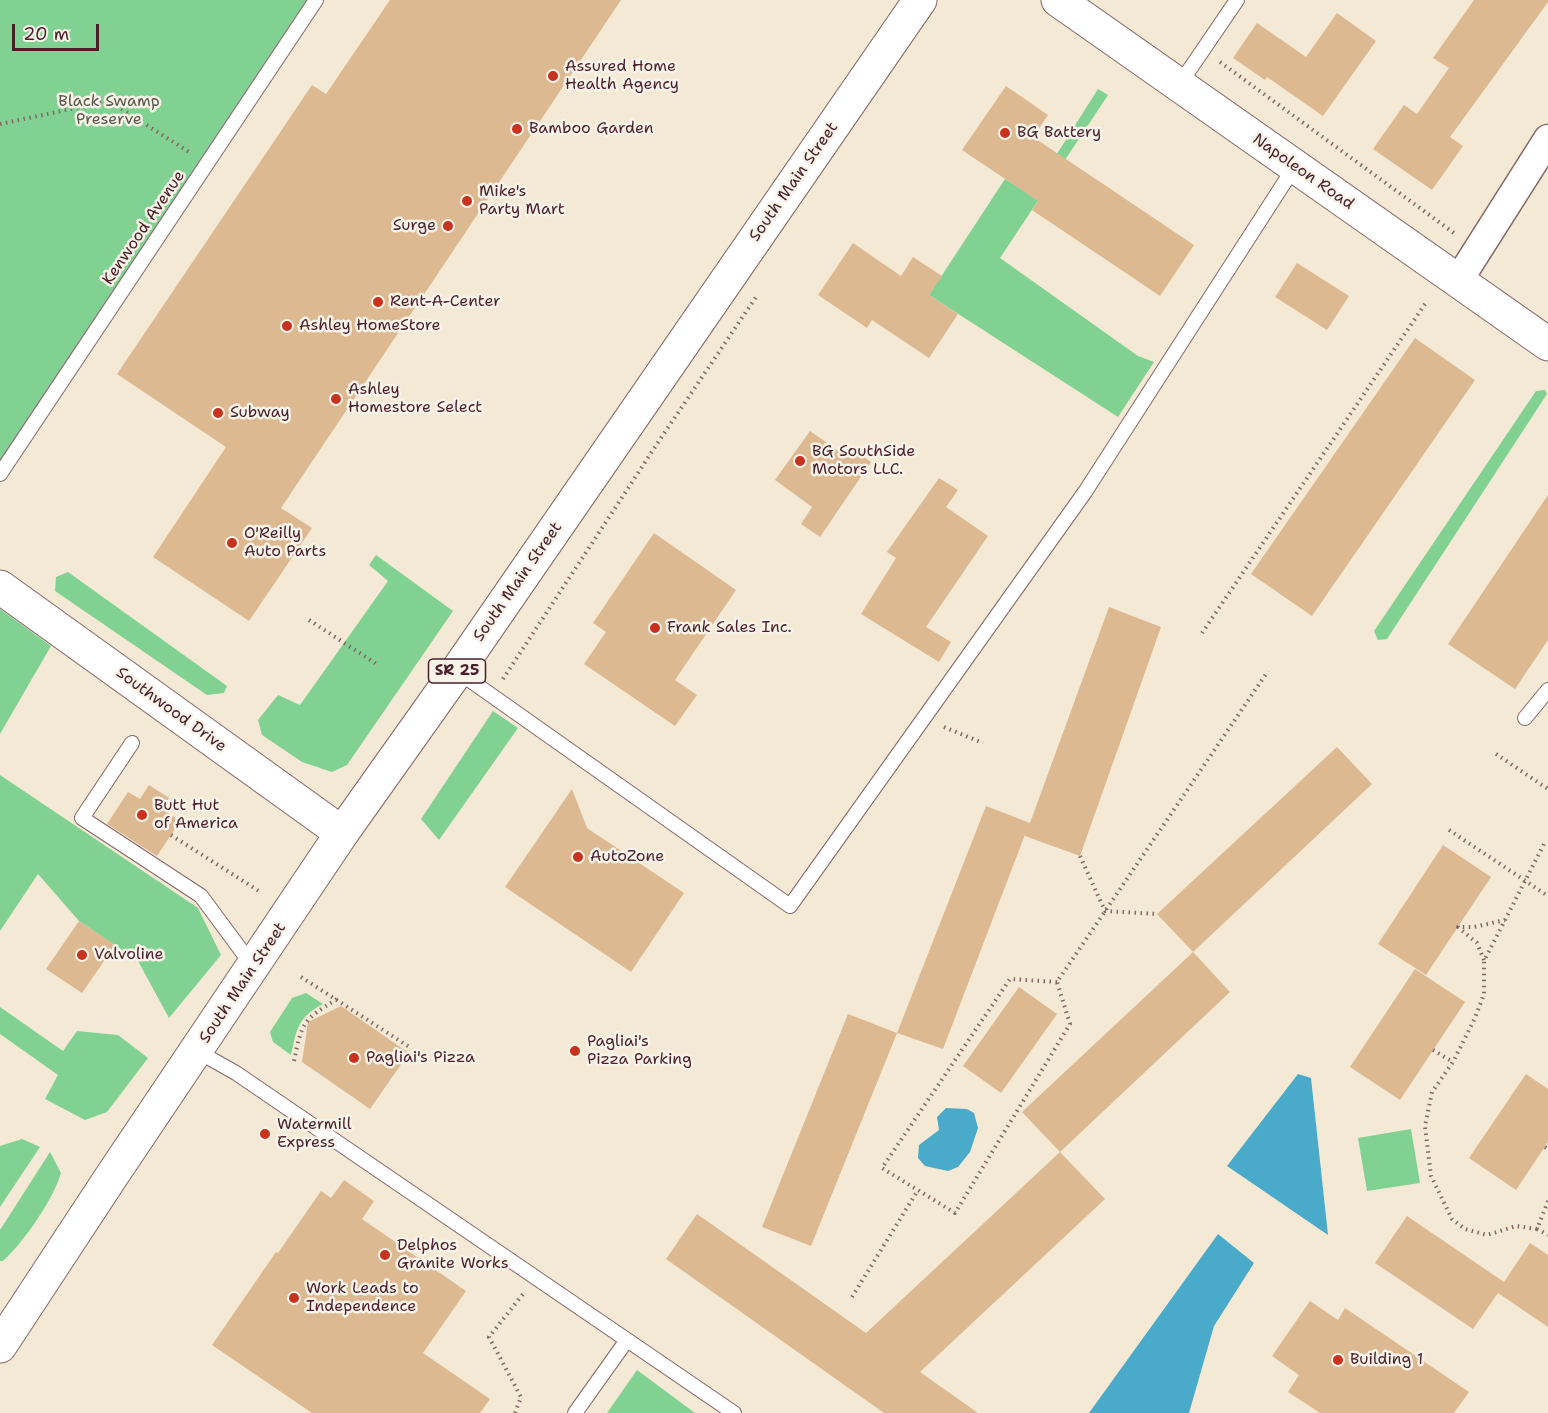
<!DOCTYPE html>
<style>
body{margin:0}
#map{position:relative;width:1548px;height:1413px;overflow:hidden;background:#f3e9d5;font-family:"Shantell Sans",sans-serif}
canvas{display:block}
.scale{position:absolute;left:12px;top:24px;width:87px;height:27px;box-sizing:border-box;border:3px solid #4a1f2b;border-top:0;padding-left:8px;font-size:18px;line-height:21px;white-space:nowrap;color:#4a1f2b;-webkit-text-stroke:4px #f7f3e8;paint-order:stroke}
</style>
<div id="map">
<canvas width="1548" height="1413"></canvas>
<div class="scale">20 m</div>
</div>
<script>
const ctx = document.querySelector('canvas').getContext('2d');
ctx.lineJoin = 'round';
function fill(path, color) { ctx.fillStyle = color; ctx.fill(path, 'evenodd'); }
function trace(path, color, width, dash) { ctx.strokeStyle = color; ctx.lineWidth = width; ctx.lineCap = dash ? 'butt' : 'round'; ctx.setLineDash(dash || []); ctx.stroke(path); }
function label(font, color, halo, rows, align = 'center') {
  ctx.font = font + ' "Shantell Sans",sans-serif'; ctx.lineWidth = 5; ctx.setLineDash([]); ctx.textBaseline = 'middle'; ctx.strokeStyle = halo; ctx.fillStyle = color; for (const [text, x, y, turn = 0] of rows) {
    ctx.save(); ctx.translate(x, y); ctx.rotate((+turn || 0) * Math.PI / 180); ctx.textAlign = isNaN(turn) ? turn : align; if (halo) ctx.strokeText(text, 0, 0); ctx.fillText(text, 0, 0); ctx.restore();
  }
}
fill(new Path2D(`
 M 0,0 L 316,0 L 0,471 Z
 M 1098,89 L 1108,95 L 1000,258 L 1138,356 L 1154,362 L 1118,417 L 929,295 L 1005,179 L 1031,195 Z
 M 1545,390 L 1547,394 L 1387,639 L 1378,640 L 1374,631 L 1536,391 Z
 M 376,555 L 453,611 L 347,765 L 332,772 L 302,762 L 262,735 L 258,720 L 278,695 L 300,705 L 388,581 L 369,565 Z
 M 68,572 L 227,686 L 224,693 L 207,695 L 55,591 L 56,577 Z
 M 0,609 L 51,646 L 0,734 Z
 M 493,711 L 518,728 L 439,840 L 421,819 Z
 M 0,775 L 198,908 L 221,955 L 169,1018 L 138,961 L 79,921 L 38,874 L 0,931 Z
 M 306,993 L 323,1004 C 298,1017 297,1028 291,1055 L 273,1042 L 270,1032 L 292,998 Z
 M 0,1007 L 63,1051 L 77,1031 L 118,1035 L 148,1058 L 107,1112 L 85,1120 L 45,1099 L 58,1075 L 0,1034 Z
 M 1411,1129 L 1420,1183 L 1367,1191 L 1358,1138 Z
 M 22,1139 L 40,1147 L 0,1207 L 0,1146 Z
 M 50,1152 L 61,1173 C 53,1200 24,1242 3,1261 L 0,1261 L 0,1230 Z
 M 637,1370 L 695,1413 L 607,1413 Z`), '#81d292');
fill(new Path2D(`
 M 1298,1074 L 1311,1078 L 1328,1235 L 1227,1166 Z
 M 946,1108 L 967,1109 L 974,1113 L 978,1128 L 970,1152 L 958,1167 L 948,1171 L 925,1166 L 918,1158 L 919,1145 L 939,1130 L 937,1117 Z
 M 1218,1234 L 1254,1263 L 1214,1326 L 1189,1413 L 1089,1413 Z`), '#4aaac9');
fill(new Path2D(`
 M 390,0 L 621,0 L 281,508 L 312,528 L 249,621 L 153,557 L 226,447 L 117,374 L 312,85 L 326,94 Z
 M 1474,0 L 1548,0 L 1548,2 L 1450,137 L 1463,146 L 1432,190 L 1373,149 L 1404,105 L 1417,114 L 1449,68 L 1433,58 Z
 M 1337,13 L 1376,41 L 1323,116 L 1267,77 L 1265,80 L 1233,58 L 1257,23 L 1306,57 Z
 M 1006,86 L 1048,115 L 1033,137 L 1194,245 L 1160,296 L 1032,210 L 1038,201 L 962,150 Z
 M 853,243 L 901,276 L 913,257 L 942,276 L 929,295 L 958,314 L 929,358 L 872,320 L 867,328 L 818,295 Z
 M 1297,263 L 1349,296 L 1327,330 L 1275,297 Z
 M 1415,338 L 1475,380 L 1312,616 L 1251,574 Z
 M 810,431 L 847,457 L 852,449 L 871,462 L 820,537 L 801,524 L 812,507 L 775,480 Z
 M 939,478 L 958,490 L 946,507 L 988,536 L 926,627 L 951,642 L 939,662 L 861,614 L 896,558 L 887,552 Z
 M 1548,495 L 1548,640 L 1515,689 L 1448,644 Z
 M 654,533 L 736,590 L 675,680 L 697,695 L 675,726 L 584,664 L 606,632 L 593,623 Z
 M 1109,607 L 1161,627 L 1080,856 L 1025,836 L 1026,832 L 943,1049 L 897,1033 L 986,806 L 1030,823 Z
 M 1337,747 L 1372,784 L 1193,952 L 1157,914 Z
 M 149,785 L 169,798 L 162,809 L 180,821 L 157,856 L 107,824 L 128,792 L 140,799 Z
 M 572,789 L 587,828 L 684,893 L 631,972 L 505,887 Z
 M 1443,845 L 1491,877 L 1426,975 L 1378,944 Z
 M 79,921 L 115,945 L 82,993 L 46,969 Z
 M 1193,952 L 1230,992 L 1060,1152 L 1022,1112 Z
 M 1415,969 L 1465,1002 L 1400,1100 L 1350,1067 Z
 M 1019,987 L 1057,1014 L 1001,1093 L 963,1066 Z
 M 341,1006 L 409,1053 L 370,1109 L 302,1062 L 308,1022 Z
 M 848,1014 L 897,1033 L 811,1246 L 762,1227 Z
 M 1526,1074 L 1548,1089 L 1548,1142 L 1516,1190 L 1469,1158 Z
 M 1060,1152 L 1105,1199 L 920,1372 L 978,1413 L 884,1413 L 666,1259 L 697,1214 L 866,1333 Z
 M 344,1180 L 374,1201 L 362,1219 L 466,1291 L 423,1353 L 490,1399 L 480,1413 L 312,1413 L 212,1345 L 276,1252 L 278,1253 L 321,1191 L 331,1198 Z
 M 1407,1216 L 1504,1282 L 1530,1243 L 1548,1255 L 1548,1327 L 1498,1293 L 1473,1329 L 1375,1263 Z
 M 1310,1301 L 1338,1320 L 1345,1308 L 1469,1392 L 1454,1413 L 1320,1413 L 1288,1392 L 1299,1375 L 1272,1356 Z`), '#ddb992');
const lane = new Path2D(`
 M 1179,85 L 1237,0
 M 0,474 L 316,0
 M 457,671 L 790,906 L 1085,492 L 1295,166
 M 1525,718 L 1548,690
 M 132,743 L 82,818 L 201,896 L 252,965
 M 197,1051 L 236,1073 L 734,1413
 M 575,1413 L 627,1340`);
const street = new Path2D(`
 M 1458,281 L 1548,139`);
const secondary = new Path2D(`
 M 1058,0 L 1548,344
 M 0,587 L 342,833`);
const primary = new Path2D(`
 M 0,1346 L 113,1174 L 342,833 L 457,671 L 920,0`);
trace(lane, '#856666', 16);
trace(street, '#856666', 31);
trace(secondary, '#856666', 35);
trace(primary, '#856666', 35);
trace(new Path2D(`
 M 1220,62 L 1454,233
 M 0,124 L 109,101 L 189,152
 M 309,620 L 378,665
 M 1202,633 L 1427,301
 M 503,679 L 659,441 L 756,297
 M 944,727 L 983,743
 M 1496,754 L 1548,789
 M 1449,830 L 1548,896
 M 171,835 L 262,893
 M 1080,856 L 1105,911 L 1157,914
 M 1484,960 L 1477,943 L 1458,927 L 1474,927 L 1505,920
 M 301,977 L 411,1048
 M 1057,982 L 1010,979 L 882,1168 L 955,1213 L 1070,1024 L 1057,982 L 1268,671
 M 1433,1050 L 1453,1062
 M 294,1061 C 302,1022 303,1020 337,999
 M 1545,1147 L 1548,1149
 M 1548,1201 L 1537,1229 L 1548,1235
 M 1537,1229 L 1516,1226 L 1487,1235 L 1465,1229 L 1452,1219 L 1431,1176 L 1425,1126 L 1432,1092 L 1453,1062 L 1475,1018 L 1484,994 L 1484,961 L 1544,844
 M 852,1297 L 918,1190
 M 515,1413 L 521,1397 L 489,1337 L 523,1294`), '#856666', 4, [1.5, 4.5]);
trace(lane, '#fff', 14);
trace(street, '#fff', 28);
trace(secondary, '#fff', 33);
trace(primary, '#fff', 33);
for (const [x, y, r, color] of [
 [553,76,6,"#c8321e"],
 [517,129,6,"#c8321e"],
 [1005,133,6,"#c8321e"],
 [467,201,6,"#c8321e"],
 [448,226,6,"#c8321e"],
 [378,302,6,"#c8321e"],
 [287,326,6,"#c8321e"],
 [336,399,6,"#c8321e"],
 [218,413,6,"#c8321e"],
 [800,461,6,"#c8321e"],
 [232,543,6,"#c8321e"],
 [655,628,6,"#c8321e"],
 [142,815,6,"#c8321e"],
 [578,857,6,"#c8321e"],
 [82,955,6,"#c8321e"],
 [575,1051,6,"#c8321e"],
 [354,1058,6,"#c8321e"],
 [265,1134,6,"#c8321e"],
 [385,1255,6,"#c8321e"],
 [294,1298,6,"#c8321e"],
 [1338,1360,6,"#c8321e"]
]) { const dot = new Path2D(); dot.arc(x, y, r, 0, 2 * Math.PI); ctx.fillStyle = color; ctx.fill(dot); trace(dot, '#f7f3e8', 2); }
for (const [x, y, w] of [
 [457,671,57]
]) { const box = new Path2D(); box.roundRect(x - w / 2, y - 12, w, 24, 4.5); ctx.fillStyle = '#f7f3e8'; ctx.fill(box); trace(box, '#4a1f2b', 1.5); }
label('bold 15px', '#4a1f2b', null, [
 ["SR 25",457,671]
]);
label('16px', '#4a1f2b', '#f7f3e8', [
 ["Assured Home",565,67],
 ["Health Agency",565,85],
 ["Bamboo Garden",529,129],
 ["BG Battery",1017,133],
 ["Mike's",479,192],
 ["Party Mart",479,210],
 ["Surge",436,226,"right"],
 ["Rent-A-Center",390,302],
 ["Ashley HomeStore",299,326],
 ["Ashley",348,390],
 ["Homestore Select",348,408],
 ["Subway",230,413],
 ["BG SouthSide",812,452],
 ["Motors LLC.",812,470],
 ["O'Reilly",244,534],
 ["Auto Parts",244,552],
 ["Frank Sales Inc.",667,628],
 ["Butt Hut",154,806],
 ["of America",154,824],
 ["AutoZone",590,857],
 ["Valvoline",94,955],
 ["Pagliai's",587,1042],
 ["Pizza Parking",587,1060],
 ["Pagliai's Pizza",366,1058],
 ["Watermill",277,1125],
 ["Express",277,1143],
 ["Delphos",397,1246],
 ["Granite Works",397,1264],
 ["Work Leads to",306,1289],
 ["Independence",306,1307],
 ["Building 1",1350,1360]
], 'left');
label('16px', '#5a554a', '#f7f3e8', [
 ["Black Swamp",109,102],
 ["Preserve",109,120]
]);
label('16px', '#4a1f2b', '#f7f3e8', [
 ["Napoleon Road",1303,172,35],
 ["South Main Street",794,182,-55],
 ["Kenwood Avenue",144,228,-56],
 ["South Main Street",518,582,-55],
 ["Southwood Drive",171,710,36],
 ["South Main Street",243,983,-56]
]);
</script>
